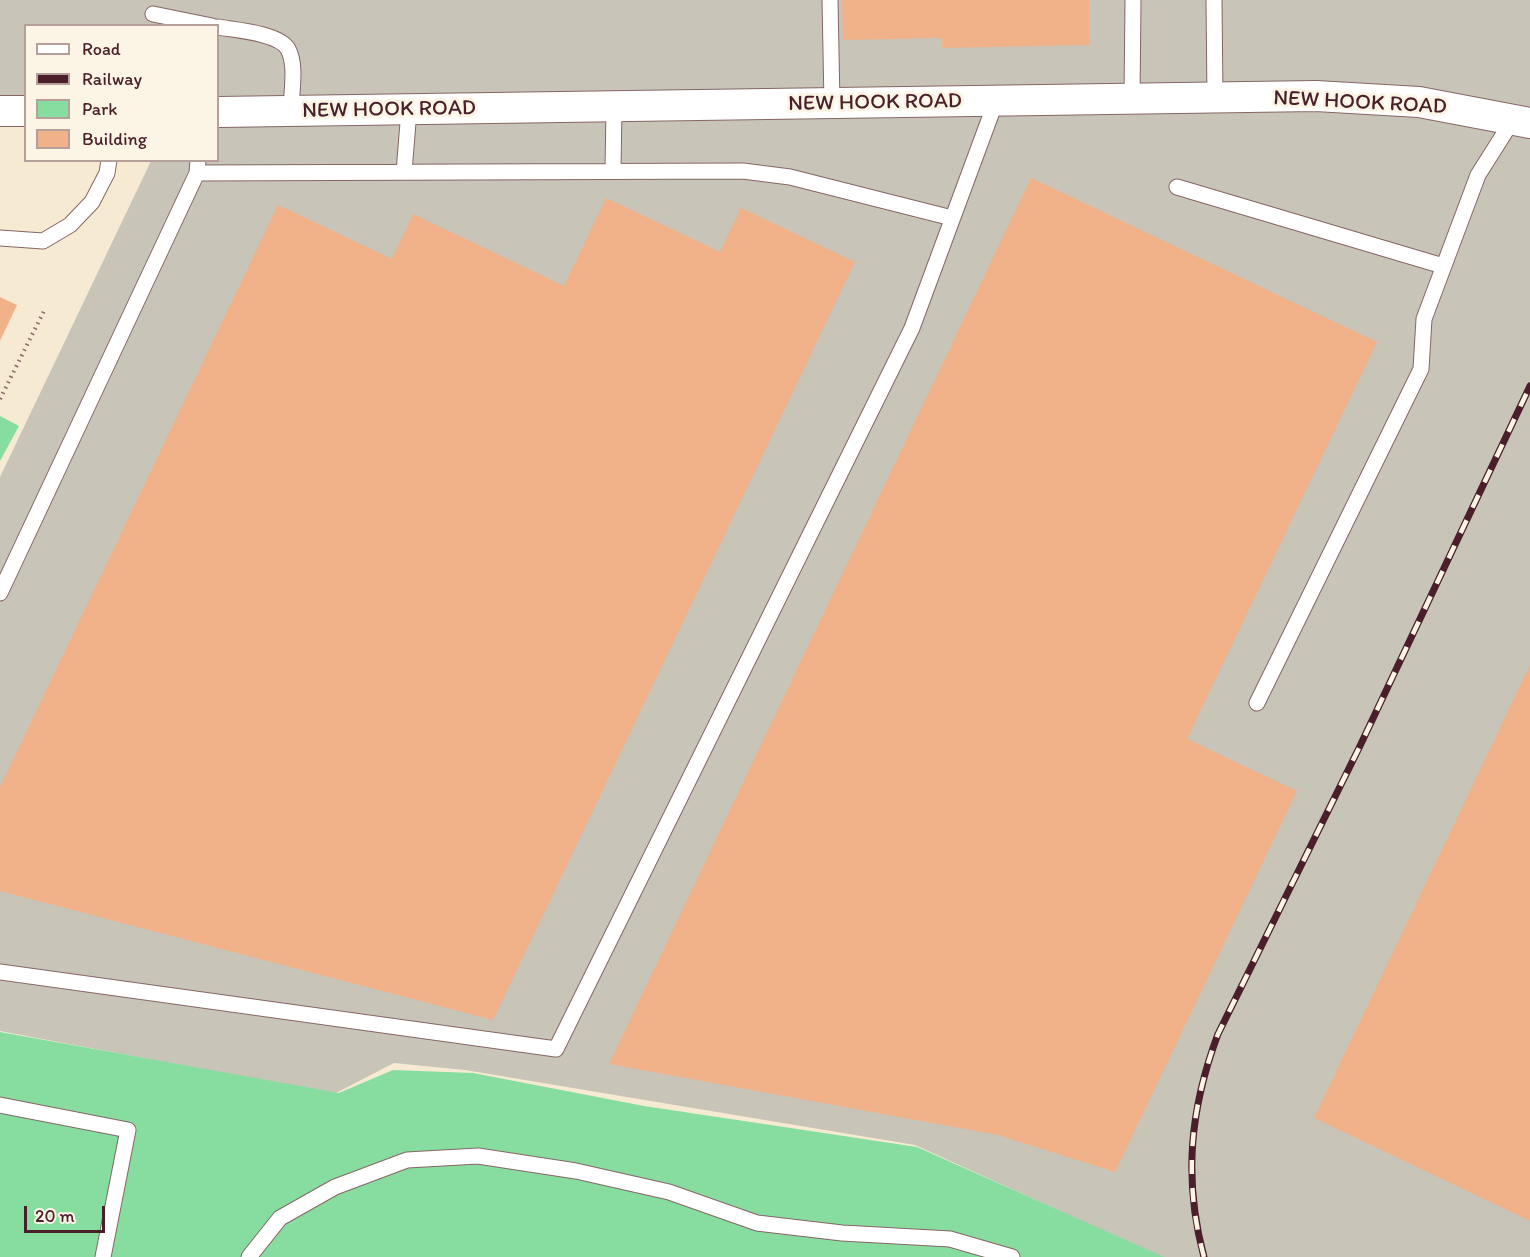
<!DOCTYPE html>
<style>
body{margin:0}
#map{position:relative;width:1530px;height:1257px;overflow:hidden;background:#f6ead2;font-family:Itim,sans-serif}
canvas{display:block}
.legend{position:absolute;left:24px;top:24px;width:195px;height:138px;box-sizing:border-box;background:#fcf5e5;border:2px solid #b59f9b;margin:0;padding:8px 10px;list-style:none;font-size:18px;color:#4a1f2b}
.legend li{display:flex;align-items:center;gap:12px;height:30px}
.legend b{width:30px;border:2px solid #b59f9b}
.scale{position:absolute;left:24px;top:1206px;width:81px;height:27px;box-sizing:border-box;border:3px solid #4a1f2b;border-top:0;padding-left:8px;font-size:18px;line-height:21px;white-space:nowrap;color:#4a1f2b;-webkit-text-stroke:4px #fcf5e5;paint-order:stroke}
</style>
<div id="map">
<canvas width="1530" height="1257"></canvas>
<ul class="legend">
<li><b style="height:8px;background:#fff"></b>Road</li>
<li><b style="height:8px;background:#4a1f2b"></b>Railway</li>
<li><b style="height:16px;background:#87dda0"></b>Park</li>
<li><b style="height:16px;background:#f1b28a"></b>Building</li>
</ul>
<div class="scale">20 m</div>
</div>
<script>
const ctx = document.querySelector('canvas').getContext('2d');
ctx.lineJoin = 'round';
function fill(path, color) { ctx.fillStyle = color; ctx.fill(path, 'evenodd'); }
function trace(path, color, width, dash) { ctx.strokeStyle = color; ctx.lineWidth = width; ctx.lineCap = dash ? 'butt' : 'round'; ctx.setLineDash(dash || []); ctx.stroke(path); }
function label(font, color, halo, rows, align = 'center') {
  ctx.font = font + ' Itim,sans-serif'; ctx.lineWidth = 6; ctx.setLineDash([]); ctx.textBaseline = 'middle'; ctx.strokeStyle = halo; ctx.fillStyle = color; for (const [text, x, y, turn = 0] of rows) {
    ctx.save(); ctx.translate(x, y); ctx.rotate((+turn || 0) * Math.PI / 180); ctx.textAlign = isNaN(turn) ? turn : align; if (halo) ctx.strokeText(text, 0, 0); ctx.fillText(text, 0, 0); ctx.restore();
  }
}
fill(new Path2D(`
 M 0,0 L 1530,0 L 1530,1257 L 1161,1257 L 915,1145 L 465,1070 L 394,1063 L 334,1094 L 0,1031 L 0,477 L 151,161 L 218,160 L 218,26 L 26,26 L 25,115 L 0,113 Z`), '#c8c4b8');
fill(new Path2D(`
 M 0,416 L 19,426 L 0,461 Z
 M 0,1032 L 339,1093 L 393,1070 L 473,1073 L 644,1106 L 917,1147 L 1164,1257 L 0,1257 Z`), '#87dda0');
fill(new Path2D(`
 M 842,0 L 1089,0 L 1090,45 L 942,48 L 942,38 L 843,40 Z
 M 1031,178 L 1377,342 L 1187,739 L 1297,791 L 1115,1172 L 998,1135 L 609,1064 Z
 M 606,198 L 720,252 L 741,208 L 855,262 L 493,1020 L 0,891 L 0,787 L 278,205 L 392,259 L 413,214 L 564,286 Z
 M 0,297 L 17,305 L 0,341 Z
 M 1530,665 L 1530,1221 L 1314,1118 Z`), '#f1b28a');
const service = new Path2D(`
 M 830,0 L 832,103
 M 1214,0 L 1215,97
 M 153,14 L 212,26
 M 218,27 C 235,30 279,33 288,49 C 297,65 291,94 291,111
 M 1132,99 L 1133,0
 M 613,171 L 614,106
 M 404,172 L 409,110
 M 197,173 L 743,171 L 790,177 L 952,218
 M 1177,187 L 1443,266
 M 0,238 L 43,241 L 70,225 L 92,202 L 107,173 L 109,160
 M 0,593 L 197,173 L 198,160
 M 1257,703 L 1421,369 L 1424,319 L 1478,175 L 1514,118
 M 0,972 L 556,1049 L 912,328 L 996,101
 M 0,1105 L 128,1130 L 103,1257
 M 249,1257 L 280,1218 L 335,1187 L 407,1160 L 478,1156 L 576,1171 L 669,1192 L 757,1223 L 842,1233 L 950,1239 L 1012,1257`);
const minor = new Path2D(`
 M 0,111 L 26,111
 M 218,112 L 1316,96 L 1419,102 L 1530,123`);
trace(service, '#866665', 17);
trace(minor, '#866665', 32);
trace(new Path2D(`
 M 0,399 L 45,309`), '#866665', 4, [1.5, 4.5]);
trace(service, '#fff', 15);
trace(minor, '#fff', 30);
const rail = new Path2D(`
 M 1204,1257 C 1183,1179 1190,1109 1218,1034 L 1359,748 L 1530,386`);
trace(rail, '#4a1f2b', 7);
trace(rail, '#fcf5e5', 4.5, [14]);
label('22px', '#4a1f2b', '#fcf5e5', [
 ["NEW HOOK ROAD",875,103,-1],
 ["NEW HOOK ROAD",1360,103,3],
 ["NEW HOOK ROAD",389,110,-1]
]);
</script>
